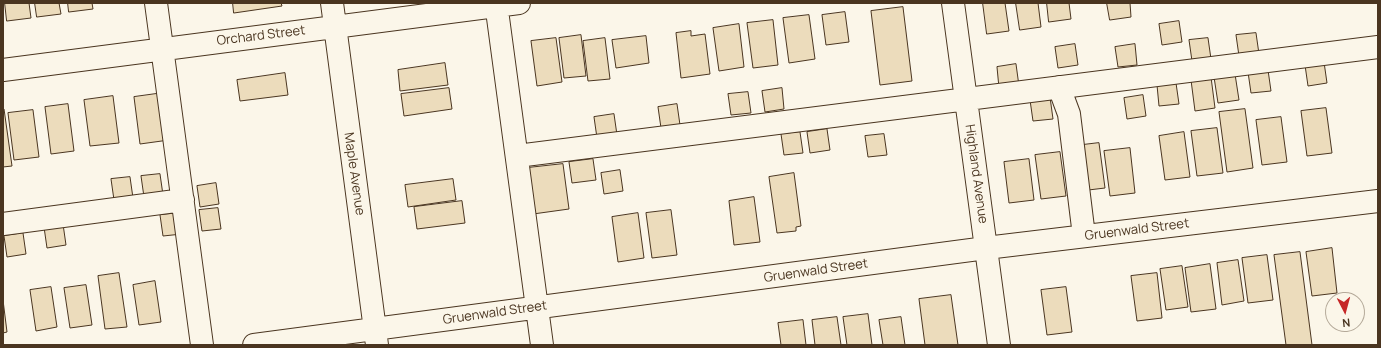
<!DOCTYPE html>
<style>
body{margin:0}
#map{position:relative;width:1381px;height:348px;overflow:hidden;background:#fbf6e9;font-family:Manrope,sans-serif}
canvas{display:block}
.frame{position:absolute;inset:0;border:4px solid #4a3520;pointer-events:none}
.north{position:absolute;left:1325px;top:292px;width:40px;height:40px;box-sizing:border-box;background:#fbf6e9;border:1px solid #b4a999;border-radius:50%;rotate:174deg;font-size:11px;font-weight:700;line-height:16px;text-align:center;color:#4a3520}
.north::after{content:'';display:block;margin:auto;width:14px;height:18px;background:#c62828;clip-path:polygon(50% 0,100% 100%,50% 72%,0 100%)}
</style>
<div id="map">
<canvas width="1381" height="348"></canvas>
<div class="frame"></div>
<div class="north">N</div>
</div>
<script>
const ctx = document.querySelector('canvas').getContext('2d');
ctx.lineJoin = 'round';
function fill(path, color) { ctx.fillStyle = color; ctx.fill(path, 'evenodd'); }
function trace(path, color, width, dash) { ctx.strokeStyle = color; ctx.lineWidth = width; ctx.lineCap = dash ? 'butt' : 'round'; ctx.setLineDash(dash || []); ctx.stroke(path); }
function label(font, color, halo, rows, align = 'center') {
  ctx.font = font + ' Manrope,sans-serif'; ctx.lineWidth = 3; ctx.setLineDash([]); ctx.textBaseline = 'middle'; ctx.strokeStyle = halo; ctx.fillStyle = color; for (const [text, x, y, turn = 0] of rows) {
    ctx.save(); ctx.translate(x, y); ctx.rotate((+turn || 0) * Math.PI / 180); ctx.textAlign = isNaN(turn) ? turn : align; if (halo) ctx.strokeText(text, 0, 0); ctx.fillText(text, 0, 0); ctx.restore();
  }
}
const building = new Path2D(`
 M 5,3 L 29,3 L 31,18 L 7,21 Z
 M 35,3 L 59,3 L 61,14 L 37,17 Z
 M 68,3 L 92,3 L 93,9 L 69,12 Z
 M 233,3 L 281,3 L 282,6 L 234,13 Z
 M 983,3 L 1005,3 L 1009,31 L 987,34 Z
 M 1016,3 L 1038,3 L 1041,27 L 1020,30 Z
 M 1047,3 L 1069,3 L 1071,19 L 1049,22 Z
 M 1107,3 L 1130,3 L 1131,17 L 1110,20 Z
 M 903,7 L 912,81 L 880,85 L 871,11 Z
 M 845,12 L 849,42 L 826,45 L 822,15 Z
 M 809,15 L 815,59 L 789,63 L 783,18 Z
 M 773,20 L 778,65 L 753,68 L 747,23 Z
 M 1179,21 L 1182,42 L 1162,45 L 1159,24 Z
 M 739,24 L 744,67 L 719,71 L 713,28 Z
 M 691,31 L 691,36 L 705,34 L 710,74 L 681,78 L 676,33 Z
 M 1256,33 L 1259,54 L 1239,56 L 1236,35 Z
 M 581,35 L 586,76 L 564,78 L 559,38 Z
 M 646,36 L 649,63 L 616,68 L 612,40 Z
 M 556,38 L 562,82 L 537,86 L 531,41 Z
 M 605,38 L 610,79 L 588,81 L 583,41 Z
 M 1208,38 L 1211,59 L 1192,61 L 1189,40 Z
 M 1075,44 L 1078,65 L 1058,68 L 1055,47 Z
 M 1135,44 L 1137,65 L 1118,67 L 1115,47 Z
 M 1324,62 L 1327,83 L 1308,86 L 1305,65 Z
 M 445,63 L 448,85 L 400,91 L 398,70 Z
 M 1016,64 L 1019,86 L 999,88 L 997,67 Z
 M 1268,70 L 1271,91 L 1251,93 L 1248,72 Z
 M 285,73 L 288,95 L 240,101 L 237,80 Z
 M 1235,74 L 1239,100 L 1218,103 L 1214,77 Z
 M 1211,77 L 1215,108 L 1195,111 L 1191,80 Z
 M 1176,83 L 1179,104 L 1159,106 L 1157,85 Z
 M 449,88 L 452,109 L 404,116 L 401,94 Z
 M 782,88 L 784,109 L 765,112 L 762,91 Z
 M 748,92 L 751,113 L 731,115 L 728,94 Z
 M 163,93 L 169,140 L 140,144 L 134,97 Z
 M 1143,95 L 1146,116 L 1127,119 L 1124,98 Z
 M 113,96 L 119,143 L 90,146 L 84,100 Z
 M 1050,97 L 1053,119 L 1033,121 L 1030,100 Z
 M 68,104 L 74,151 L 51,154 L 45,107 Z
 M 677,104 L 680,125 L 661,128 L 658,107 Z
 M 1326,108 L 1332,153 L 1307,156 L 1301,111 Z
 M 3,109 L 4,109 L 12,166 L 3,167 Z
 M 1245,109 L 1253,168 L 1227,172 L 1219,112 Z
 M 33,110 L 39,157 L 14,160 L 8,113 Z
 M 614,114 L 617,135 L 597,138 L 594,117 Z
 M 1281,117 L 1287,162 L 1262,165 L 1256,120 Z
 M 1217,128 L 1223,173 L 1197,176 L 1191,131 Z
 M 827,129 L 830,150 L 810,153 L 807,132 Z
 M 800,132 L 803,153 L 784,155 L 781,134 Z
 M 1184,132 L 1190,177 L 1165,180 L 1159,136 Z
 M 884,134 L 887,155 L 868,157 L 865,136 Z
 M 1099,143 L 1105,188 L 1080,191 L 1074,146 Z
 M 1130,148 L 1135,193 L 1110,196 L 1104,151 Z
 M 1060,152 L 1066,196 L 1041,199 L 1035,155 Z
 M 593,159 L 596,180 L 572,183 L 569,162 Z
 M 1029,159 L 1034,200 L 1009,203 L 1004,162 Z
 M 563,164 L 569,209 L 533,214 L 527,168 Z
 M 620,170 L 623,191 L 604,194 L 601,173 Z
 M 794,173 L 801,226 L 796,227 L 796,231 L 777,233 L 769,177 Z
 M 160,174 L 163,195 L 144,197 L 141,176 Z
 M 130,177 L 133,198 L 114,200 L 111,179 Z
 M 453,179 L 456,200 L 408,207 L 405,185 Z
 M 216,183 L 219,204 L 200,207 L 197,186 Z
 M 754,197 L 760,242 L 734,245 L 729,201 Z
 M 462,201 L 465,223 L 417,229 L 414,207 Z
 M 218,208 L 221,229 L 202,231 L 199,210 Z
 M 671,210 L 677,255 L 652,258 L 646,213 Z
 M 179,213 L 182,234 L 163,236 L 160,215 Z
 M 638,213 L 644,258 L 618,262 L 612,217 Z
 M 63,224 L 66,245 L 47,248 L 44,227 Z
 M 23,233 L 26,254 L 7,257 L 4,236 Z
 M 1332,248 L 1337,293 L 1312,296 L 1306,252 Z
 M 1300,252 L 1312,345 L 1286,345 L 1274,255 Z
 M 1267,255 L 1273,300 L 1248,303 L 1242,258 Z
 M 1238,260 L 1244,301 L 1222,305 L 1217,263 Z
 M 1210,264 L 1216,309 L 1191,312 L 1185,268 Z
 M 1182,266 L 1188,307 L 1166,310 L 1160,269 Z
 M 119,273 L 127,327 L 105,329 L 98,276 Z
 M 1157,273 L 1162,318 L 1137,321 L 1131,276 Z
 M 155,281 L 161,322 L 139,325 L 133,285 Z
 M 86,285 L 92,325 L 70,328 L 64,288 Z
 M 51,287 L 57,327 L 36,331 L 30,290 Z
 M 1066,287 L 1072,332 L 1047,335 L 1041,290 Z
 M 951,295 L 958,345 L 925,345 L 919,299 Z
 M 3,300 L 7,332 L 3,333 Z
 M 868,314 L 872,345 L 847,345 L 843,317 Z
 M 837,317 L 841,345 L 815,345 L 812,320 Z
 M 901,317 L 905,345 L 883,345 L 879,320 Z
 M 803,320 L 806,345 L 781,345 L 778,323 Z`);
fill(building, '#ecdcbc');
trace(building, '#4a3520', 1);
const minor = new Path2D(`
 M 156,3 L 202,345
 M 332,3 L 377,345
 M 496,3 L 542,345
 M 953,3 L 999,345
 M 3,70 L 519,3
 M 1059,87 L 1069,114 L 1084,236
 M 517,156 L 1378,47
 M 3,224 L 183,200
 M 254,345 L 986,248 L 1378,201`);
trace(minor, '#4a3520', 24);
trace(minor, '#fbf6e9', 22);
label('13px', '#4a3520', '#fbf6e9', [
 ["Orchard Street",261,36,-7],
 ["Maple Avenue",354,174,82],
 ["Highland Avenue",976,174,82],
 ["Gruenwald Street",1137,230,-7],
 ["Gruenwald Street",816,271,-8],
 ["Gruenwald Street",495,313,-8]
]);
</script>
